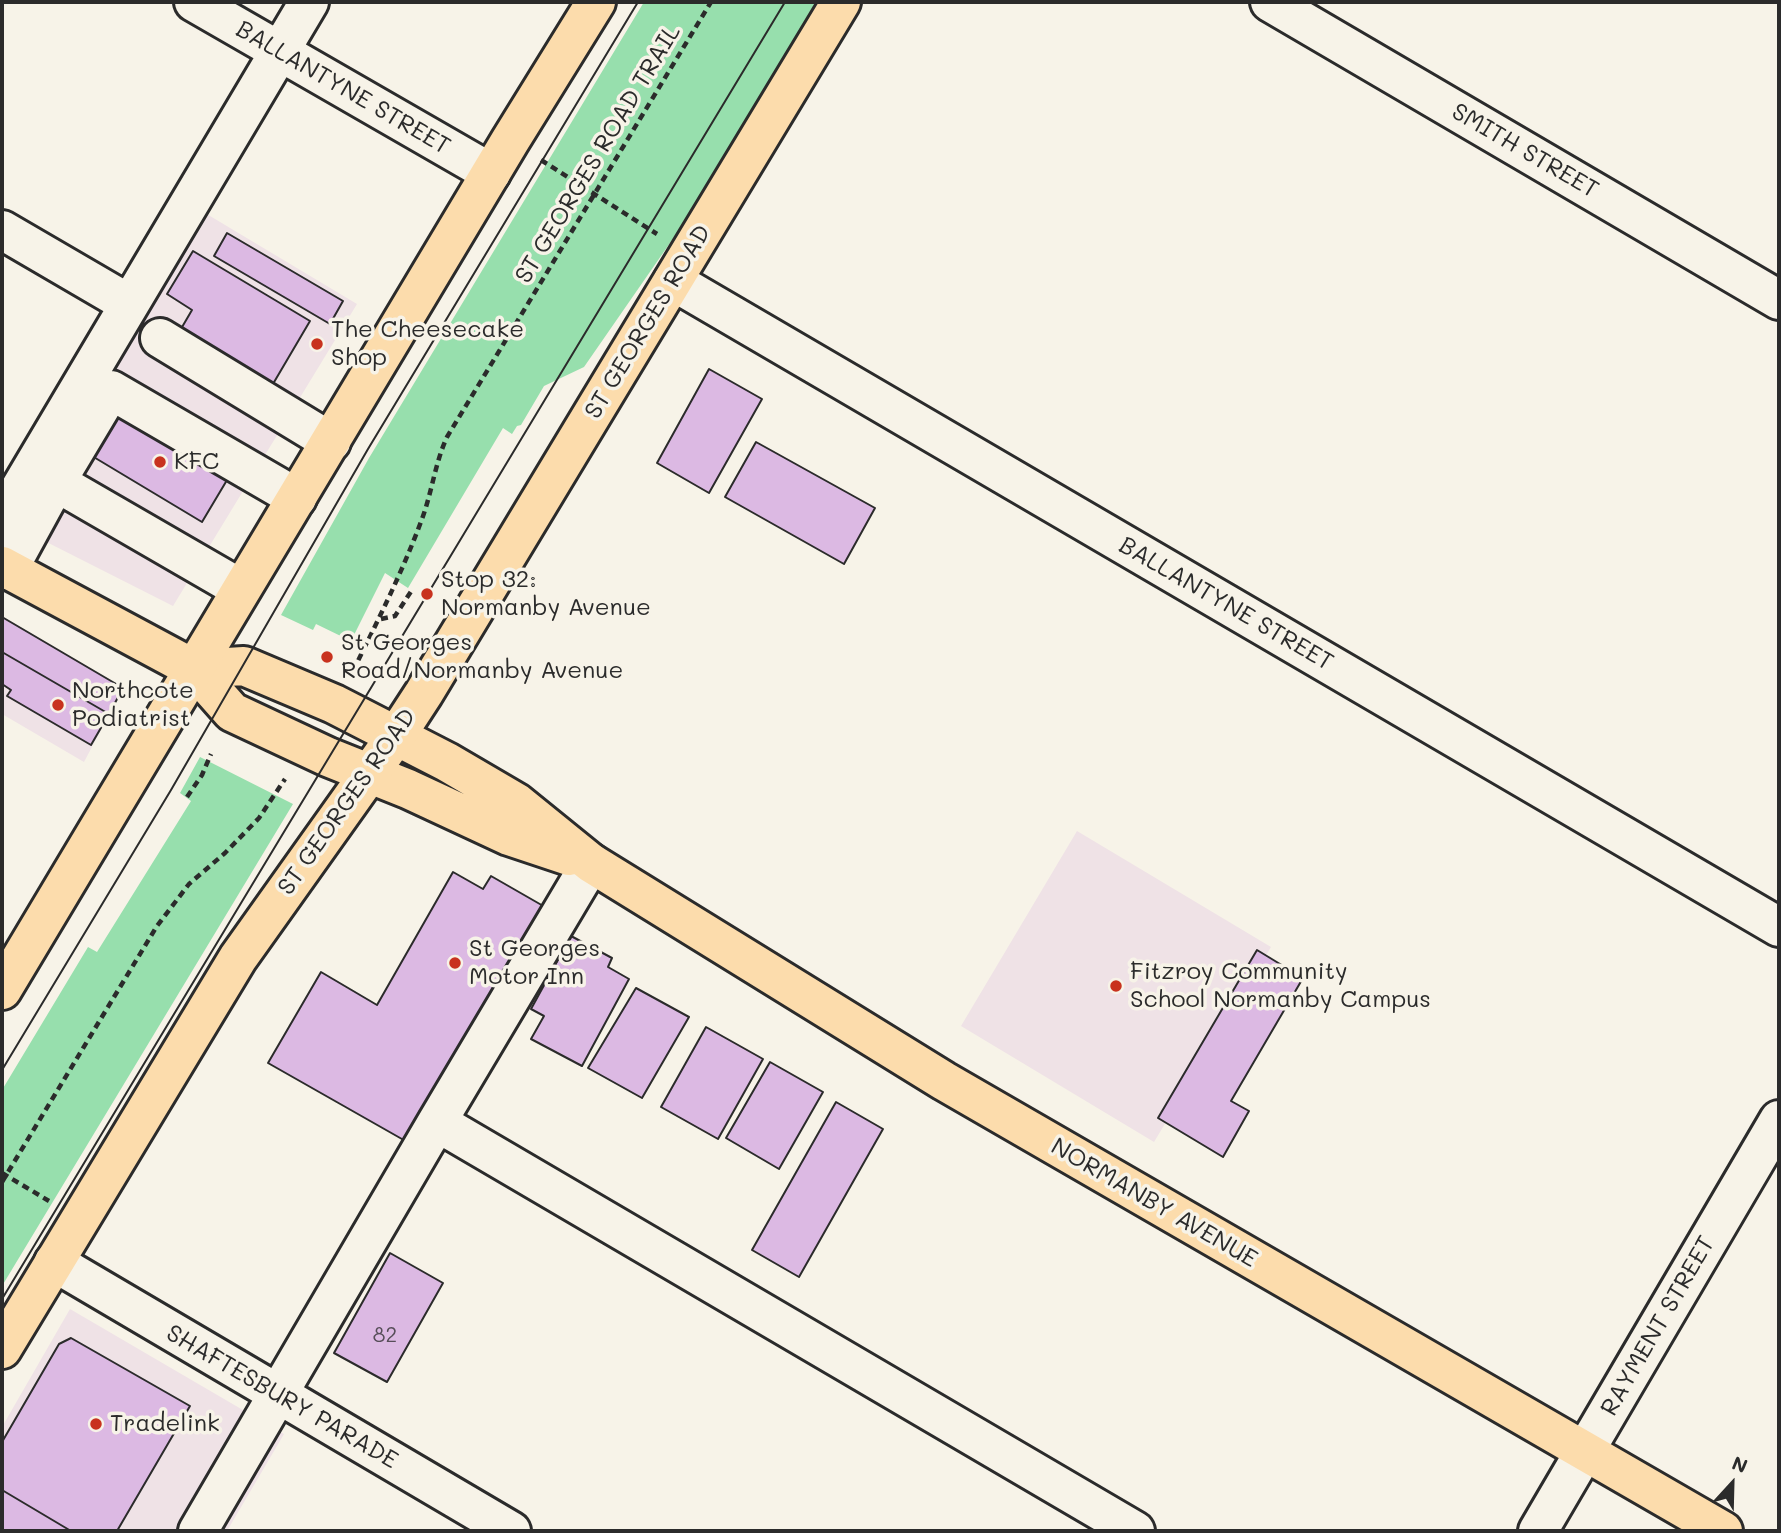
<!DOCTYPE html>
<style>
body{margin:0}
#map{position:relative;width:1781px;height:1533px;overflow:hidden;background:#f7f3e8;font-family:Mali,sans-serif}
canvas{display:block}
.frame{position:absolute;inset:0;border:4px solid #2b2b2b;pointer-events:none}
.north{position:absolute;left:1697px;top:1449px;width:70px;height:70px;-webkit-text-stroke:5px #f7f3e8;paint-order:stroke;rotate:22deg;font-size:19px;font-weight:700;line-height:28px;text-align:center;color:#2b2b2b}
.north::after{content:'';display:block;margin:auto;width:24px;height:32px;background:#2b2b2b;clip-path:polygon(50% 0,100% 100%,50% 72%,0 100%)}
</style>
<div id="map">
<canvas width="1781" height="1533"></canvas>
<div class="frame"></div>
<div class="north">N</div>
</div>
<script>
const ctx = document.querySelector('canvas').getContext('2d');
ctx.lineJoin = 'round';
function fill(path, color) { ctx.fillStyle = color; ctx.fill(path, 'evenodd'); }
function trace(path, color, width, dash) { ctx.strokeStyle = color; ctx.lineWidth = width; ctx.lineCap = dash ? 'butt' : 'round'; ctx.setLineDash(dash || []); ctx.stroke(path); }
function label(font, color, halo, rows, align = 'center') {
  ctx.font = font + ' Mali,sans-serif'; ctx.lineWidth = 7; ctx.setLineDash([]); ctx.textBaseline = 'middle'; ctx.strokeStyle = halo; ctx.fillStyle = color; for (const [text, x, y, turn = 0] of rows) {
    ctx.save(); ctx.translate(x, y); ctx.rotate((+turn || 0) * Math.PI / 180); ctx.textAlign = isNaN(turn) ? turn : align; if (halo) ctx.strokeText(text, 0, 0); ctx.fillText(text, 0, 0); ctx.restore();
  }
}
fill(new Path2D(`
 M 195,207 L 357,304 L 173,606 L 9,523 Z
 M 2,616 L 123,688 L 84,762 L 2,714 Z
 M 1077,831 L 1271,947 L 1154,1142 L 961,1026 Z
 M 70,1309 L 284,1434 L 227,1531 L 2,1531 L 2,1427 Z`), '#efe2e6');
fill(new Path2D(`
 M 644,2 L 820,2 L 706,191 L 584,367 L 544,386 L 521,425 L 517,426 L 512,434 L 503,428 L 408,588 L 385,573 L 351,641 L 316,624 L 313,630 L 281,615 L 369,458 Z
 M 200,757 L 293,804 L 2,1286 L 2,1090 L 88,947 L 97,952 L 191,801 L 180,793 Z`), '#97dfad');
const building = new Path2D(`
 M 227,233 L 343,301 L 330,324 L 214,256 Z
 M 193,251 L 310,321 L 270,389 L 178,334 L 192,310 L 167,294 Z
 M 709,369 L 762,399 L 709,493 L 657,463 Z
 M 118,401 L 233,470 L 202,522 L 87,453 Z
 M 756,442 L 875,508 L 844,564 L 725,497 Z
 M 2,617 L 123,688 L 109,714 L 2,652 Z
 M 2,652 L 109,714 L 91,745 L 7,696 L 11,690 L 2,684 Z
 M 453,872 L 483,889 L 491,876 L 552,911 L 416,1147 L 268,1063 L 321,972 L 377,1005 Z
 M 571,936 L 612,958 L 608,967 L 629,979 L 582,1066 L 531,1039 L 544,1016 L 531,1009 Z
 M 1257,950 L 1303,978 L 1231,1101 L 1249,1111 L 1223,1157 L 1158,1118 Z
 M 636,988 L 689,1017 L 642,1098 L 588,1068 Z
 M 706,1027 L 763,1059 L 718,1139 L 661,1107 Z
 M 770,1062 L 823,1092 L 779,1169 L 726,1138 Z
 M 836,1102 L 883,1129 L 799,1277 L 752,1250 Z
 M 390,1253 L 443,1283 L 387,1382 L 334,1353 Z
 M 71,1338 L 190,1406 L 117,1531 L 71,1531 L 2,1490 L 2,1442 L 59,1344 Z
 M 2,1490 L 71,1531 L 2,1531 Z`);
fill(building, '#dcb9e3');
trace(building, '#2b2b2b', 2);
const minor = new Path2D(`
 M 194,2 L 491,173
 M 1270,2 L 1779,300
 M 2,230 L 129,304
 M 673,281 L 1779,927
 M 160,338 L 331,442
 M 56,482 L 241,589
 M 2,519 L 309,2
 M 8,570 L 56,482 L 111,390 L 297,498
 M 437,1122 L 1135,1531
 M 54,1262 L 511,1531
 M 198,1531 L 437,1122 L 591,863
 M 1538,1531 L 1779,1120`);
const major = new Path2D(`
 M 2,566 L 194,669 L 232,712 L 328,757 L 408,789 L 509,836 L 569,856
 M 194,669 L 244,666 L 334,704 L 447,762 L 517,803 L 591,863 L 944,1081 L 1723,1531`);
const highway = new Path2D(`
 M 2,990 L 510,141 L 596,2
 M 2,1349 L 238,958 L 396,736 L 424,693 L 841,2`);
trace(minor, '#2b2b2b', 44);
trace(major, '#2b2b2b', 44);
trace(highway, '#2b2b2b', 44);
trace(new Path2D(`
 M 541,160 L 657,234
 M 381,619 L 395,616 L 412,590
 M 353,671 C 378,620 402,573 422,519 C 432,492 435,463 447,437 L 711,2
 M 187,797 L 202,775 L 211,754
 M 2,1173 L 49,1201
 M 2,1182 L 157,926 L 189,884 L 225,853 L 259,818 L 285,779`), '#2b2b2b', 4.5, [7, 5]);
trace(minor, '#f7f3e8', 38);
trace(major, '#fcdcac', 38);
trace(highway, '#fcdcac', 38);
trace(new Path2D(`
 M 2,1070 L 171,790 L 368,449 L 638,2
 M 2,1299 L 785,2`), '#2b2b2b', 2);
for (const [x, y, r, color] of [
 [317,344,7,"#c8321e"],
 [160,462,7,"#c8321e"],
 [427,594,7,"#c8321e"],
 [327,657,7,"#c8321e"],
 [58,705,7,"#c8321e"],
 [455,963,7,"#c8321e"],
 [1116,986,7,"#c8321e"],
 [96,1424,7,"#c8321e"]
]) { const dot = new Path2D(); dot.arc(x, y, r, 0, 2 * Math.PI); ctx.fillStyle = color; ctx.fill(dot); trace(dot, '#f7f3e8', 2.5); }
label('21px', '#574e59', null, [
 ["82",385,1336]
]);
label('24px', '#2b2b2b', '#f7f3e8', [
 ["BALLANTYNE STREET",343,88,30],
 ["SMITH STREET",1525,151,30],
 ["ST GEORGES ROAD TRAIL",598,154,-59],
 ["ST GEORGES ROAD",648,322,-59],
 ["BALLANTYNE STREET",1226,604,30],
 ["ST GEORGES ROAD",347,802,-55],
 ["NORMANBY AVENUE",1154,1203,30],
 ["RAYMENT STREET",1658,1326,-60],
 ["SHAFTESBURY PARADE",282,1397,30]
]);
label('24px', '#2b2b2b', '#f7f3e8', [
 ["The Cheesecake",331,330],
 ["Shop",331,358],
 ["KFC",174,462],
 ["Stop 32:",441,580],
 ["Normanby Avenue",441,608],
 ["St Georges",341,643],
 ["Road/Normanby Avenue",341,671],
 ["Northcote",72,691],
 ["Podiatrist",72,719],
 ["St Georges",469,949],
 ["Motor Inn",469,977],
 ["Fitzroy Community",1130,972],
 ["School Normanby Campus",1130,1000],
 ["Tradelink",110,1424]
], 'left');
</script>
